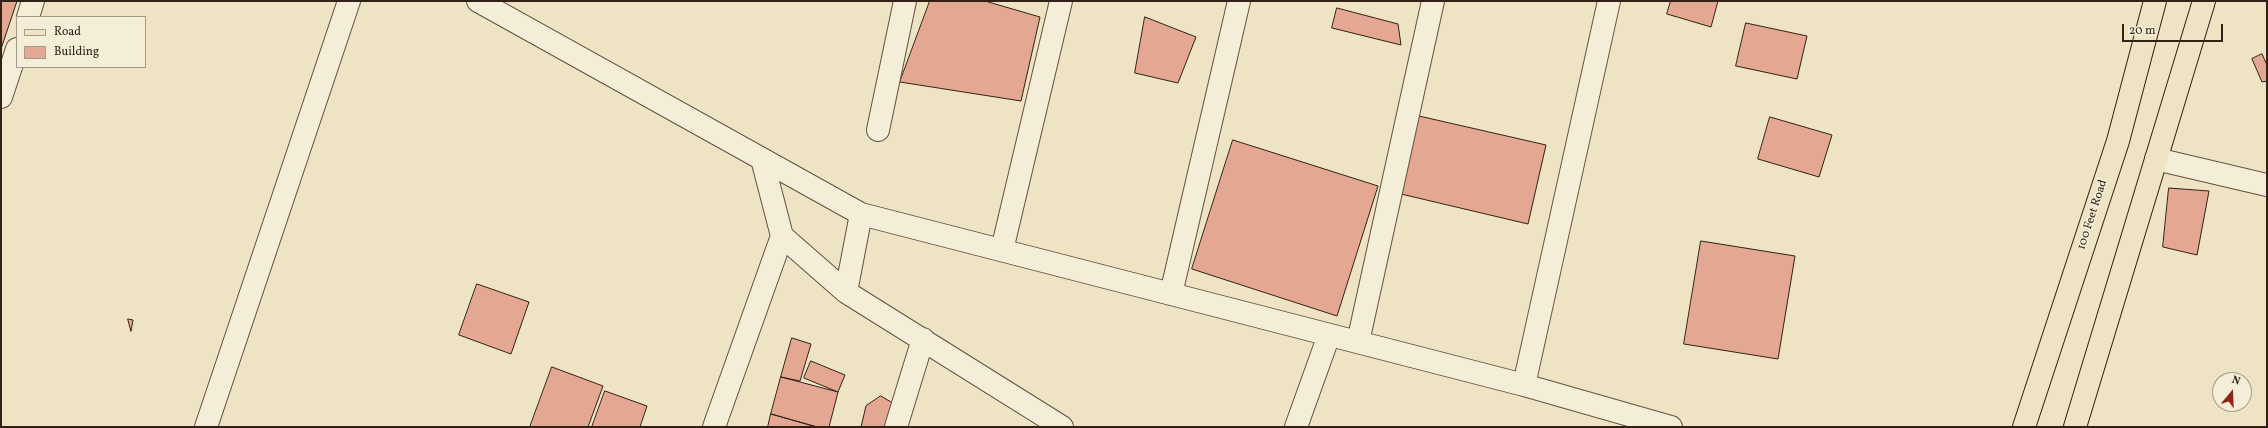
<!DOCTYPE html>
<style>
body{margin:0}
#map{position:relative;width:2268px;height:428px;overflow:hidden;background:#eee3c3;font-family:Vollkorn,serif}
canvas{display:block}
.frame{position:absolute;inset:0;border:2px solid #322116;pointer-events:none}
.legend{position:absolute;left:16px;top:16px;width:130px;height:52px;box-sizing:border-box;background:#f4edd8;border:1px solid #a69b8a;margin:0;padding:5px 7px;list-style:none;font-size:12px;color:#322116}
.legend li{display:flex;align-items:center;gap:8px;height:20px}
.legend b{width:20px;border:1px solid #a69b8a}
.north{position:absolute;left:2212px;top:372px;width:40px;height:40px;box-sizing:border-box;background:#f4edd8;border:1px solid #a69b8a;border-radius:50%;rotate:19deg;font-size:11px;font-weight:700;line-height:16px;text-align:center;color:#322116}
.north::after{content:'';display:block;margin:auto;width:14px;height:18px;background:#8f2418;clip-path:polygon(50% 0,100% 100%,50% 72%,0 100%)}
.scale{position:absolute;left:2122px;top:24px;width:101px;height:18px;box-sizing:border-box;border:2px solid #322116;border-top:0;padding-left:5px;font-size:12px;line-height:14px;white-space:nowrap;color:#322116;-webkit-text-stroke:3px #f4edd8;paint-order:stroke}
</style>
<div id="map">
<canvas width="2268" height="428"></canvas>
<div class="frame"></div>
<ul class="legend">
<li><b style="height:5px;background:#eee3c3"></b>Road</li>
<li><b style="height:11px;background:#e3a792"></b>Building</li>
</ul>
<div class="north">N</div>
<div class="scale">20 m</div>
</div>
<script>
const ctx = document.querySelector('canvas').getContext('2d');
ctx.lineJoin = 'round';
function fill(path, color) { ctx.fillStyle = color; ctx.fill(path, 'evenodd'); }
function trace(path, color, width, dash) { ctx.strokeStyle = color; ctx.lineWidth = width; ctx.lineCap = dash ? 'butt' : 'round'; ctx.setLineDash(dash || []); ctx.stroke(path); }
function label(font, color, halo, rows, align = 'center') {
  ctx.font = font + ' Vollkorn,serif'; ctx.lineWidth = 3; ctx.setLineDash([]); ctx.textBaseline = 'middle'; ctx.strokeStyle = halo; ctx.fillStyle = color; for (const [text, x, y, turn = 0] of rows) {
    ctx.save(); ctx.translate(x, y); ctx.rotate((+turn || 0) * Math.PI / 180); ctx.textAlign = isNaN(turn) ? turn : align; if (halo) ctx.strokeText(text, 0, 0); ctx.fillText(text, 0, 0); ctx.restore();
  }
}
const building = new Path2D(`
 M 1,1 L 17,1 L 1,49 Z
 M 930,1 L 985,1 L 1040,17 L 1021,101 L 900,82 Z
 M 1671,1 L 1718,1 L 1711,27 L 1667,14 Z
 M 1337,8 L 1398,24 L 1401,45 L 1332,28 Z
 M 1145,17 L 1196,37 L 1178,83 L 1135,73 Z
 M 1746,23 L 1807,36 L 1797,79 L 1736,66 Z
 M 2262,54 L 2267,65 L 2267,81 L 2262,82 L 2252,59 Z
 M 1419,116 L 1546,145 L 1528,224 L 1401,194 Z
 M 1770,117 L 1832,135 L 1819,177 L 1758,159 Z
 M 1233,140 L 1378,186 L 1337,316 L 1192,269 Z
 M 2169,188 L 2209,191 L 2197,255 L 2163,247 Z
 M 1701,241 L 1795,256 L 1778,359 L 1684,344 Z
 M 477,284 L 529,302 L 511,354 L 459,335 Z
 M 128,319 L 133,320 L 131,331 Z
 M 792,338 L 811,344 L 800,381 L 781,377 Z
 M 811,361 L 845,375 L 838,392 L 804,378 Z
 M 552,367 L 603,386 L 588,427 L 530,427 Z
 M 781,377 L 838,392 L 829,427 L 817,427 L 771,414 Z
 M 605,391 L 647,406 L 640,427 L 592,427 Z
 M 881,396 L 901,408 L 896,427 L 861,427 L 866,406 Z
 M 771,414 L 817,427 L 768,427 Z`);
fill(building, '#e3a792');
trace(building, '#322116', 1);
const minor = new Path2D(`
 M 478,1 L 861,214 L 1524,385 L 1671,427
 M 28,17 L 33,1
 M 1,97 L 17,49
 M 878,130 L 905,1
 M 2156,159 L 2267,185
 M 861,214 L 846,292 L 1062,427
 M 782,236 L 846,292
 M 1002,250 L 1061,1
 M 1171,294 L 1239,1
 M 1358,342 L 1433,1
 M 1524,385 L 1609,1
 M 206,427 L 349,1
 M 714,427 L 782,236 L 762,159
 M 896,427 L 923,339
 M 1296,427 L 1329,335`);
const major = new Path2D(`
 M 2024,427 L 2118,141 L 2155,1
 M 2075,427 L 2204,1`);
trace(minor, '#615241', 24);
trace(major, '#322116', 24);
trace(minor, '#f4edd8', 22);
trace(major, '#eee3c3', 22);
label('12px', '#322116', '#f4edd8', [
 ["100 Feet Road",2093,215,-72]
]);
</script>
